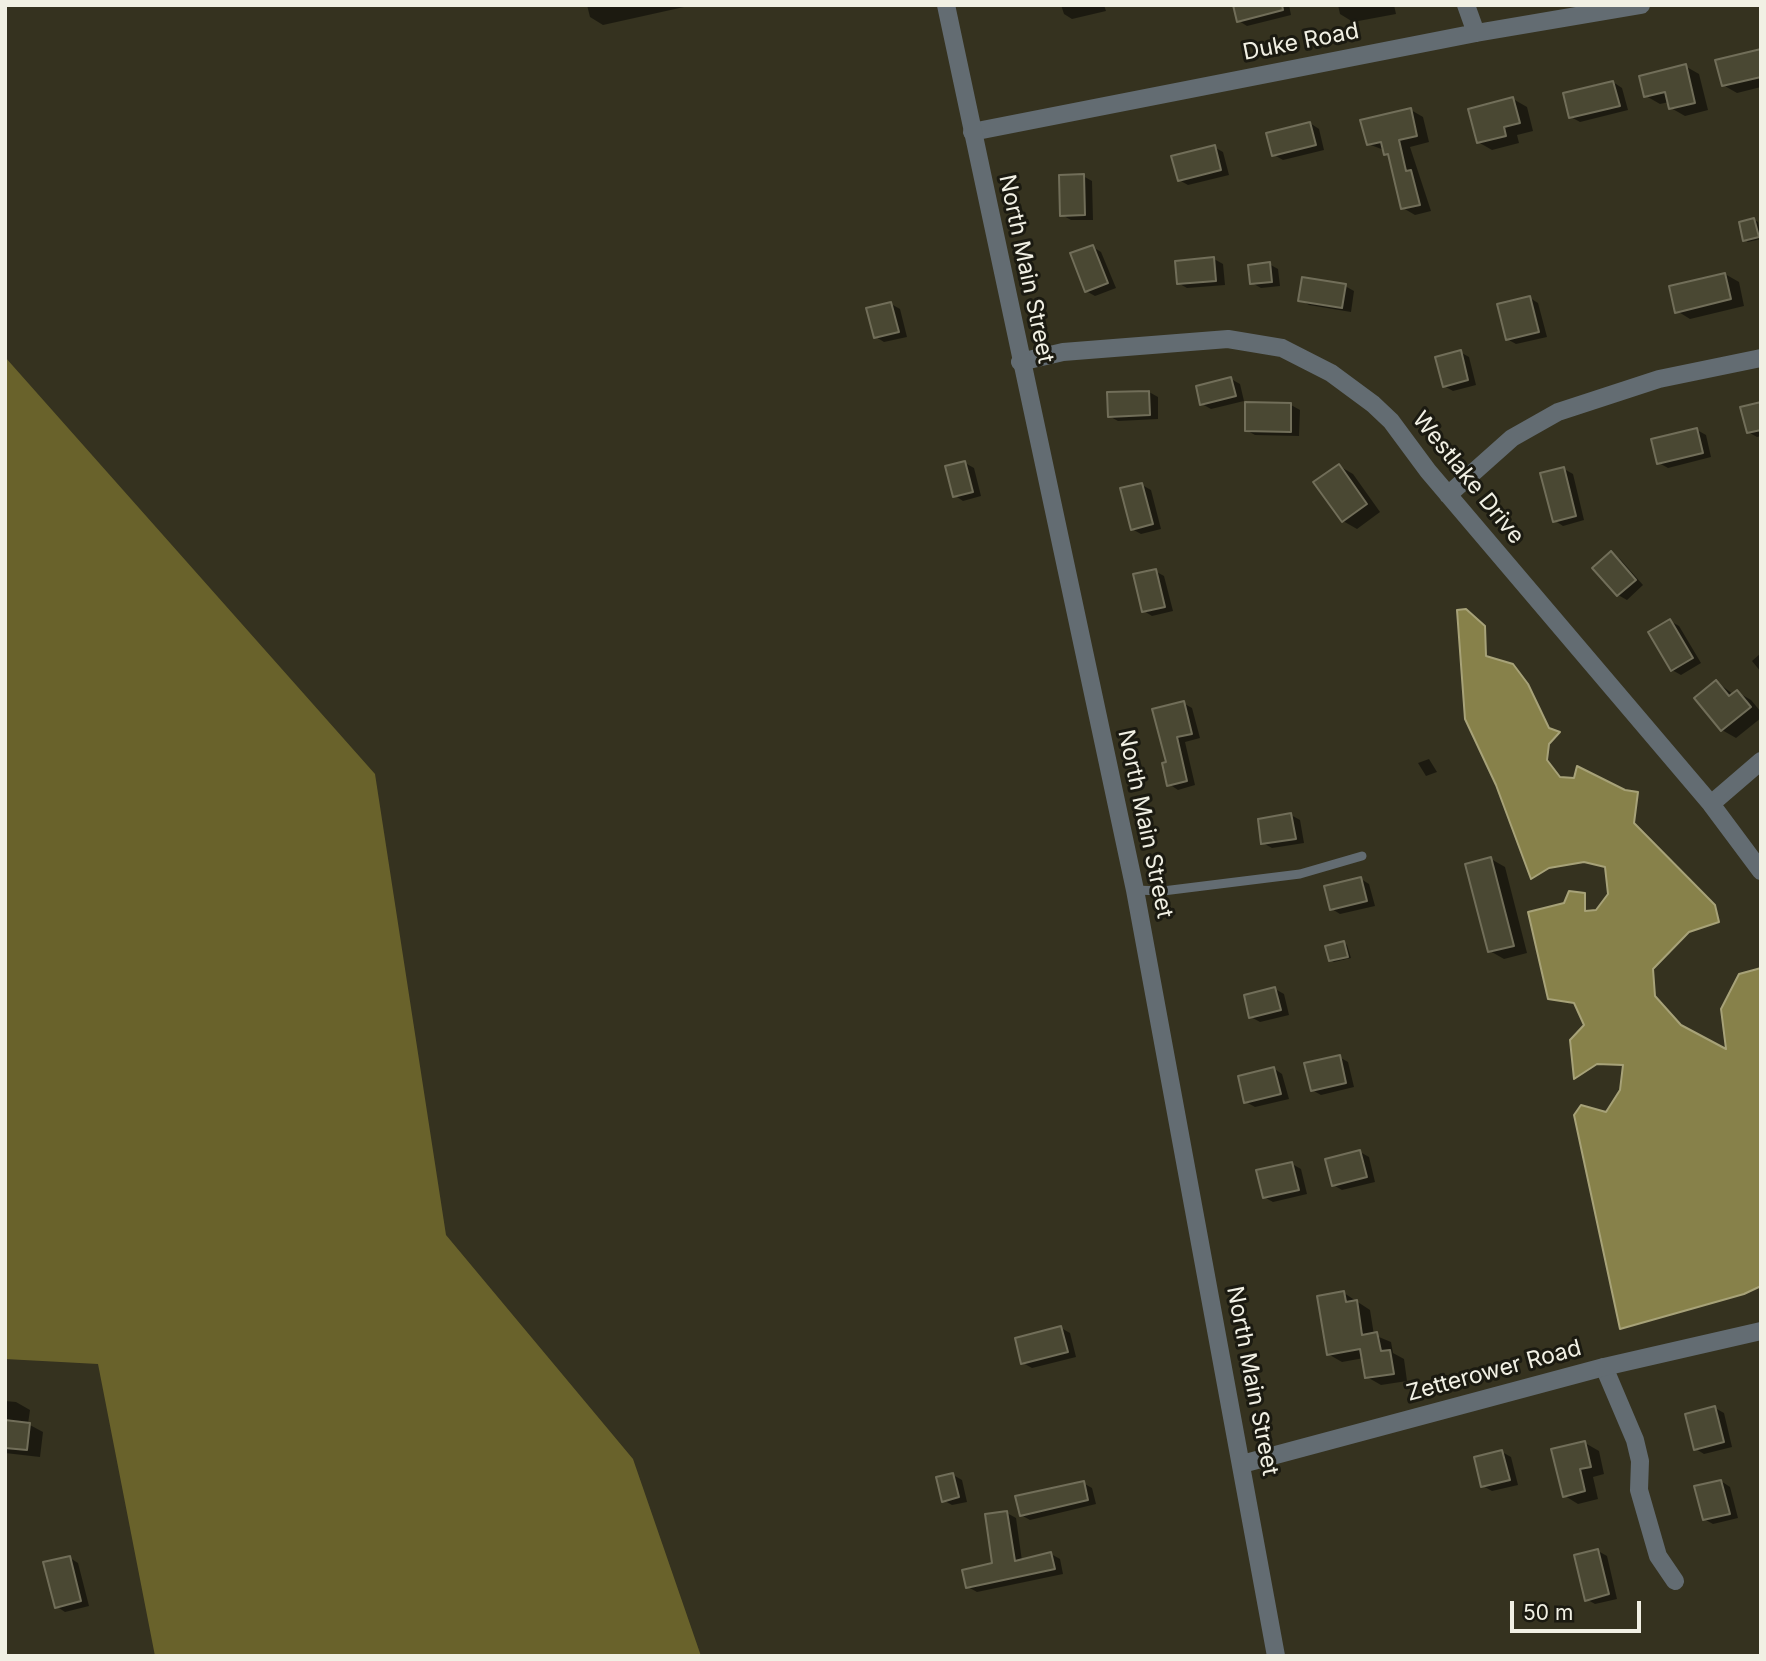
<!DOCTYPE html>
<html>
<head>
<meta charset="utf-8">
<style>
  body { margin:0 }
  #map { position:relative; width:1766px; height:1661px; overflow:hidden; background:#35321f; font-family:Inter,sans-serif }
  canvas { display:block }
  .frame { position:absolute; inset:0; border:7px solid #f1f0e4; pointer-events:none }
  .scale { position:absolute; left:1510px; top:1601px; width:131px; height:32px; box-sizing:border-box; border:4px solid #f1f0e4; border-top:0; padding-left:9px; font-size:21px; line-height:24px; white-space:nowrap; color:#f1f0e4; -webkit-text-stroke:5px #1b1a11; paint-order:stroke }
</style>
</head>
<body>
<div id="map">
<canvas width="1766" height="1661"></canvas>
<div class="frame"></div>
<div class="scale">50 m</div>
</div>
<script>
const ctx = document.querySelector('canvas').getContext('2d');
ctx.lineJoin = 'round';
function fillPath(path, color) { ctx.fillStyle = color; ctx.fill(path, 'evenodd'); }
const poly = rows => new Path2D(rows.map(r => 'M' + r).join(''));
function strokePath(path, color, width, dash) { ctx.strokeStyle = color; ctx.lineWidth = width; ctx.lineCap = dash ? 'butt' : 'round'; ctx.setLineDash(dash || []); ctx.stroke(path); }
function drawText(font, color, halo, rows, align = 'center') {
  ctx.font = font + ' Inter,sans-serif'; ctx.lineWidth = 6; ctx.setLineDash([]); ctx.textBaseline = 'middle'; ctx.strokeStyle = halo; ctx.fillStyle = color; for (const [text, x, y, turn = 0] of rows) {
    ctx.save(); ctx.translate(x, y); ctx.rotate((+turn || 0) * Math.PI / 180); ctx.textAlign = isNaN(turn) ? turn : align; if (halo) ctx.strokeText(text, 0, 0); ctx.fillText(text, 0, 0); ctx.restore();
  }
}
const forest = poly([
  [5,357,375,774,446,1235,633,1459,701,1656,155,1656,98,1364,5,1359]
]);
const water = poly([
  [1466,609,1485,626,1486,656,1513,664,1528,684,1549,728,1560,732,1549,744,1547,760,1560,777,1574,778,1577,766,1625,790,1638,792,1634,823,1715,905,1719,922,1689,932,1653,969,1655,996,1681,1025,1726,1049,1721,1009,1739,974,1761,968,1761,1286,1744,1294,1620,1329,1574,1115,1581,1105,1606,1112,1620,1090,1623,1065,1597,1064,1574,1079,1570,1040,1584,1025,1574,1003,1548,999,1528,912,1564,903,1569,891,1585,893,1585,911,1596,910,1608,894,1605,867,1584,862,1549,868,1531,879,1496,785,1465,719,1457,610,1466,609]
]);
const shadow = poly([
  [587,5,693,5,603,25,590,17],
  [1061,5,1104,5,1106,11,1072,19,1064,14],
  [1235,5,1289,5,1291,15,1247,26,1239,21],
  [1338,5,1394,5,1396,14,1353,22,1340,14],
  [1761,51,1761,87,1737,93,1723,85],
  [1685,66,1699,74,1708,110,1685,116,1671,108,1669,102,1660,104,1646,96],
  [1613,82,1622,88,1628,110,1580,122,1571,117],
  [1513,99,1527,107,1533,131,1517,135,1519,143,1492,150,1478,142],
  [1411,110,1423,117,1429,142,1410,147,1431,211,1415,215,1403,208,1390,156,1384,150,1368,144],
  [1310,123,1319,129,1324,150,1283,160,1274,155],
  [1214,147,1223,152,1229,175,1188,185,1179,180],
  [1083,176,1092,181,1093,220,1071,220,1062,215],
  [1754,220,1758,222,1761,239,1748,242,1745,240],
  [1093,247,1101,252,1116,288,1095,296,1086,291],
  [1214,259,1223,264,1225,285,1187,288,1178,283],
  [1269,264,1278,269,1280,286,1261,288,1252,283],
  [1725,274,1739,282,1744,306,1690,319,1677,311],
  [1345,286,1354,291,1351,312,1309,305,1300,300],
  [1530,298,1538,303,1547,337,1516,344,1507,339],
  [891,304,900,309,907,337,884,342,876,337],
  [1460,352,1469,357,1476,385,1453,391,1444,386],
  [1231,379,1240,384,1244,401,1211,409,1202,404],
  [1149,392,1158,397,1158,419,1118,421,1109,416],
  [1761,403,1761,436,1757,437,1748,432],
  [1291,405,1300,410,1299,436,1255,435,1246,430],
  [1697,430,1706,435,1711,457,1668,468,1659,463],
  [965,463,974,468,981,496,963,501,954,495],
  [1339,466,1353,474,1380,512,1357,529,1343,521],
  [1564,469,1573,474,1584,520,1563,526,1554,520],
  [1142,485,1151,490,1161,529,1141,534,1132,529],
  [1612,554,1620,559,1643,585,1627,600,1618,595],
  [1155,571,1164,576,1173,611,1152,616,1144,611],
  [1670,621,1679,626,1701,663,1681,675,1672,670],
  [1761,653,1761,672,1752,661],
  [1717,682,1734,695,1737,692,1751,700,1761,712,1761,718,1736,738,1722,730],
  [1183,703,1192,708,1200,738,1185,742,1195,785,1178,790,1169,784,1168,763],
  [1429,759,1437,772,1426,776,1418,763],
  [1291,815,1300,820,1304,843,1272,848,1263,843],
  [1491,859,1505,867,1527,953,1504,959,1490,951],
  [1361,879,1369,884,1375,906,1340,914,1332,909],
  [1344,943,1347,945,1351,958,1334,962,1330,960],
  [1275,989,1284,994,1289,1015,1260,1022,1251,1017],
  [1339,1057,1348,1062,1354,1087,1321,1095,1312,1090],
  [1273,1068,1282,1074,1289,1099,1255,1107,1246,1102],
  [1360,1152,1369,1157,1375,1182,1342,1190,1333,1185],
  [1292,1164,1301,1169,1307,1194,1273,1202,1264,1197],
  [1344,1293,1370,1310,1374,1335,1391,1342,1393,1353,1404,1359,1407,1381,1381,1385,1367,1377,1364,1358,1342,1362,1328,1354],
  [1061,1328,1070,1333,1076,1357,1032,1368,1023,1363],
  [5,1401,16,1402,30,1410,28,1424,43,1432,40,1457,5,1453],
  [1715,1408,1724,1413,1732,1447,1704,1454,1696,1449],
  [1585,1443,1599,1451,1604,1474,1593,1477,1598,1499,1578,1504,1565,1496],
  [1502,1452,1511,1457,1518,1485,1492,1491,1483,1486],
  [953,1475,962,1480,967,1502,952,1505,943,1500],
  [1721,1481,1730,1487,1738,1518,1713,1524,1704,1519],
  [1083,1483,1092,1488,1096,1504,1030,1520,1021,1515],
  [1007,1513,1016,1518,1022,1561,1051,1554,1060,1559,1063,1574,977,1592,968,1587,994,1564],
  [1598,1551,1607,1556,1617,1599,1595,1604,1586,1599],
  [70,1558,78,1563,89,1606,65,1612,56,1606]
]);
const building = poly([
  [1233,5,1282,5,1283,10,1237,22,1233,5],
  [1761,49,1761,77,1722,86,1715,60,1761,49],
  [1686,64,1695,103,1669,109,1665,92,1644,97,1639,76,1686,64],
  [1613,81,1620,106,1569,118,1563,93,1613,81],
  [1513,97,1520,123,1504,127,1506,136,1477,143,1468,109,1513,97],
  [1411,108,1417,136,1399,140,1406,171,1411,170,1420,205,1401,209,1388,154,1384,155,1381,142,1367,145,1360,120,1411,108],
  [1310,122,1316,145,1272,156,1266,133,1310,122],
  [1215,145,1221,170,1178,181,1171,156,1215,145],
  [1084,174,1085,215,1060,216,1059,175,1084,174],
  [1754,218,1759,237,1743,241,1739,222,1754,218],
  [1093,245,1108,283,1085,292,1070,253,1093,245],
  [1214,257,1216,281,1177,284,1175,261,1214,257],
  [1270,262,1272,282,1250,284,1248,265,1270,262],
  [1725,273,1731,299,1675,313,1669,286,1725,273],
  [1302,277,1346,284,1342,308,1298,301,1302,277],
  [1530,296,1539,332,1506,340,1497,304,1530,296],
  [891,302,899,332,874,338,866,308,891,302],
  [1461,350,1468,380,1443,387,1435,357,1461,350],
  [1231,377,1236,396,1200,405,1196,386,1231,377],
  [1149,391,1150,415,1108,417,1107,392,1149,391],
  [1245,402,1291,403,1291,432,1245,431,1245,402],
  [1761,402,1761,430,1747,433,1740,407,1761,402],
  [1697,428,1703,453,1657,464,1651,439,1697,428],
  [965,461,973,492,953,497,945,466,965,461],
  [1339,464,1367,504,1342,522,1313,482,1339,464],
  [1564,467,1576,516,1553,522,1540,473,1564,467],
  [1142,483,1153,524,1131,530,1120,488,1142,483],
  [1611,551,1636,580,1617,596,1592,568,1611,551],
  [1156,569,1165,607,1142,612,1133,574,1156,569],
  [1670,619,1693,658,1671,671,1648,632,1670,619],
  [1716,680,1729,696,1737,690,1751,707,1721,731,1694,698,1716,680],
  [1184,701,1192,734,1177,737,1187,781,1167,786,1162,763,1166,762,1152,709,1184,701],
  [1291,813,1296,839,1261,844,1258,819,1291,813],
  [1491,857,1514,946,1488,952,1465,864,1491,857],
  [1361,877,1367,901,1330,910,1324,886,1361,877],
  [1344,941,1348,957,1329,961,1325,946,1344,941],
  [1275,987,1281,1010,1249,1018,1244,995,1275,987],
  [1340,1055,1346,1083,1311,1091,1304,1063,1340,1055],
  [1274,1067,1281,1094,1244,1103,1238,1076,1274,1067],
  [1360,1150,1367,1177,1332,1186,1325,1159,1360,1150],
  [1292,1162,1299,1190,1263,1198,1256,1170,1292,1162],
  [1344,1291,1346,1302,1357,1300,1362,1335,1377,1332,1381,1351,1390,1350,1394,1374,1365,1378,1360,1349,1327,1355,1317,1296,1344,1291],
  [1061,1326,1068,1352,1021,1364,1015,1338,1061,1326],
  [1715,1406,1724,1442,1694,1450,1685,1414,1715,1406],
  [5,1420,30,1423,27,1450,5,1448,5,1420],
  [1585,1441,1591,1467,1580,1469,1585,1491,1563,1497,1551,1449,1585,1441],
  [1502,1450,1510,1480,1481,1487,1474,1457,1502,1450],
  [953,1473,959,1497,942,1502,936,1477,953,1473],
  [1721,1480,1730,1514,1703,1520,1694,1486,1721,1480],
  [1084,1481,1088,1500,1020,1516,1015,1496,1084,1481],
  [1007,1511,1015,1561,1051,1552,1055,1569,966,1588,962,1570,992,1563,985,1514,1007,1511],
  [1598,1549,1609,1594,1585,1601,1574,1555,1598,1549],
  [70,1556,81,1601,55,1608,43,1562,70,1556]
]);
const service = poly([
  [1135,890,1163,891,1300,874,1362,856]
]);
const minor = poly([
  [1466,5,1476,33],
  [972,132,1476,33,1641,5],
  [1020,362,1063,352,1228,339,1282,348,1331,373,1373,404,1391,421,1428,471,1711,804,1761,871],
  [1448,495,1512,438,1558,412,1659,379,1761,358],
  [1711,804,1761,761],
  [1604,1367,1635,1440,1640,1461,1639,1490,1658,1556,1675,1581]
]);
const tertiary = poly([
  [946,5,1135,890,1276,1656],
  [1242,1464,1604,1367,1761,1331]
]);
const streetNames = [
  ["Duke Road",1301,42,-11],
  ["North Main Street",1026,269,78],
  ["Westlake Drive",1468,478,51],
  ["North Main Street",1145,824,78],
  ["Zetterower Road",1494,1371,-15],
  ["North Main Street",1252,1381,79]
];
fillPath(forest, '#69622b');
fillPath(water, '#87814a');
strokePath(water, '#a7a278', 2);
fillPath(shadow, '#0007');
fillPath(building, '#4a4833');
strokePath(building, '#716e59', 2);
strokePath(service, '#636c72', 9);
strokePath(minor, '#636c72', 18);
strokePath(tertiary, '#636c72', 18);
drawText('23px', '#f1f0e4', '#1b1a11', streetNames);
</script>
</body>
</html>
